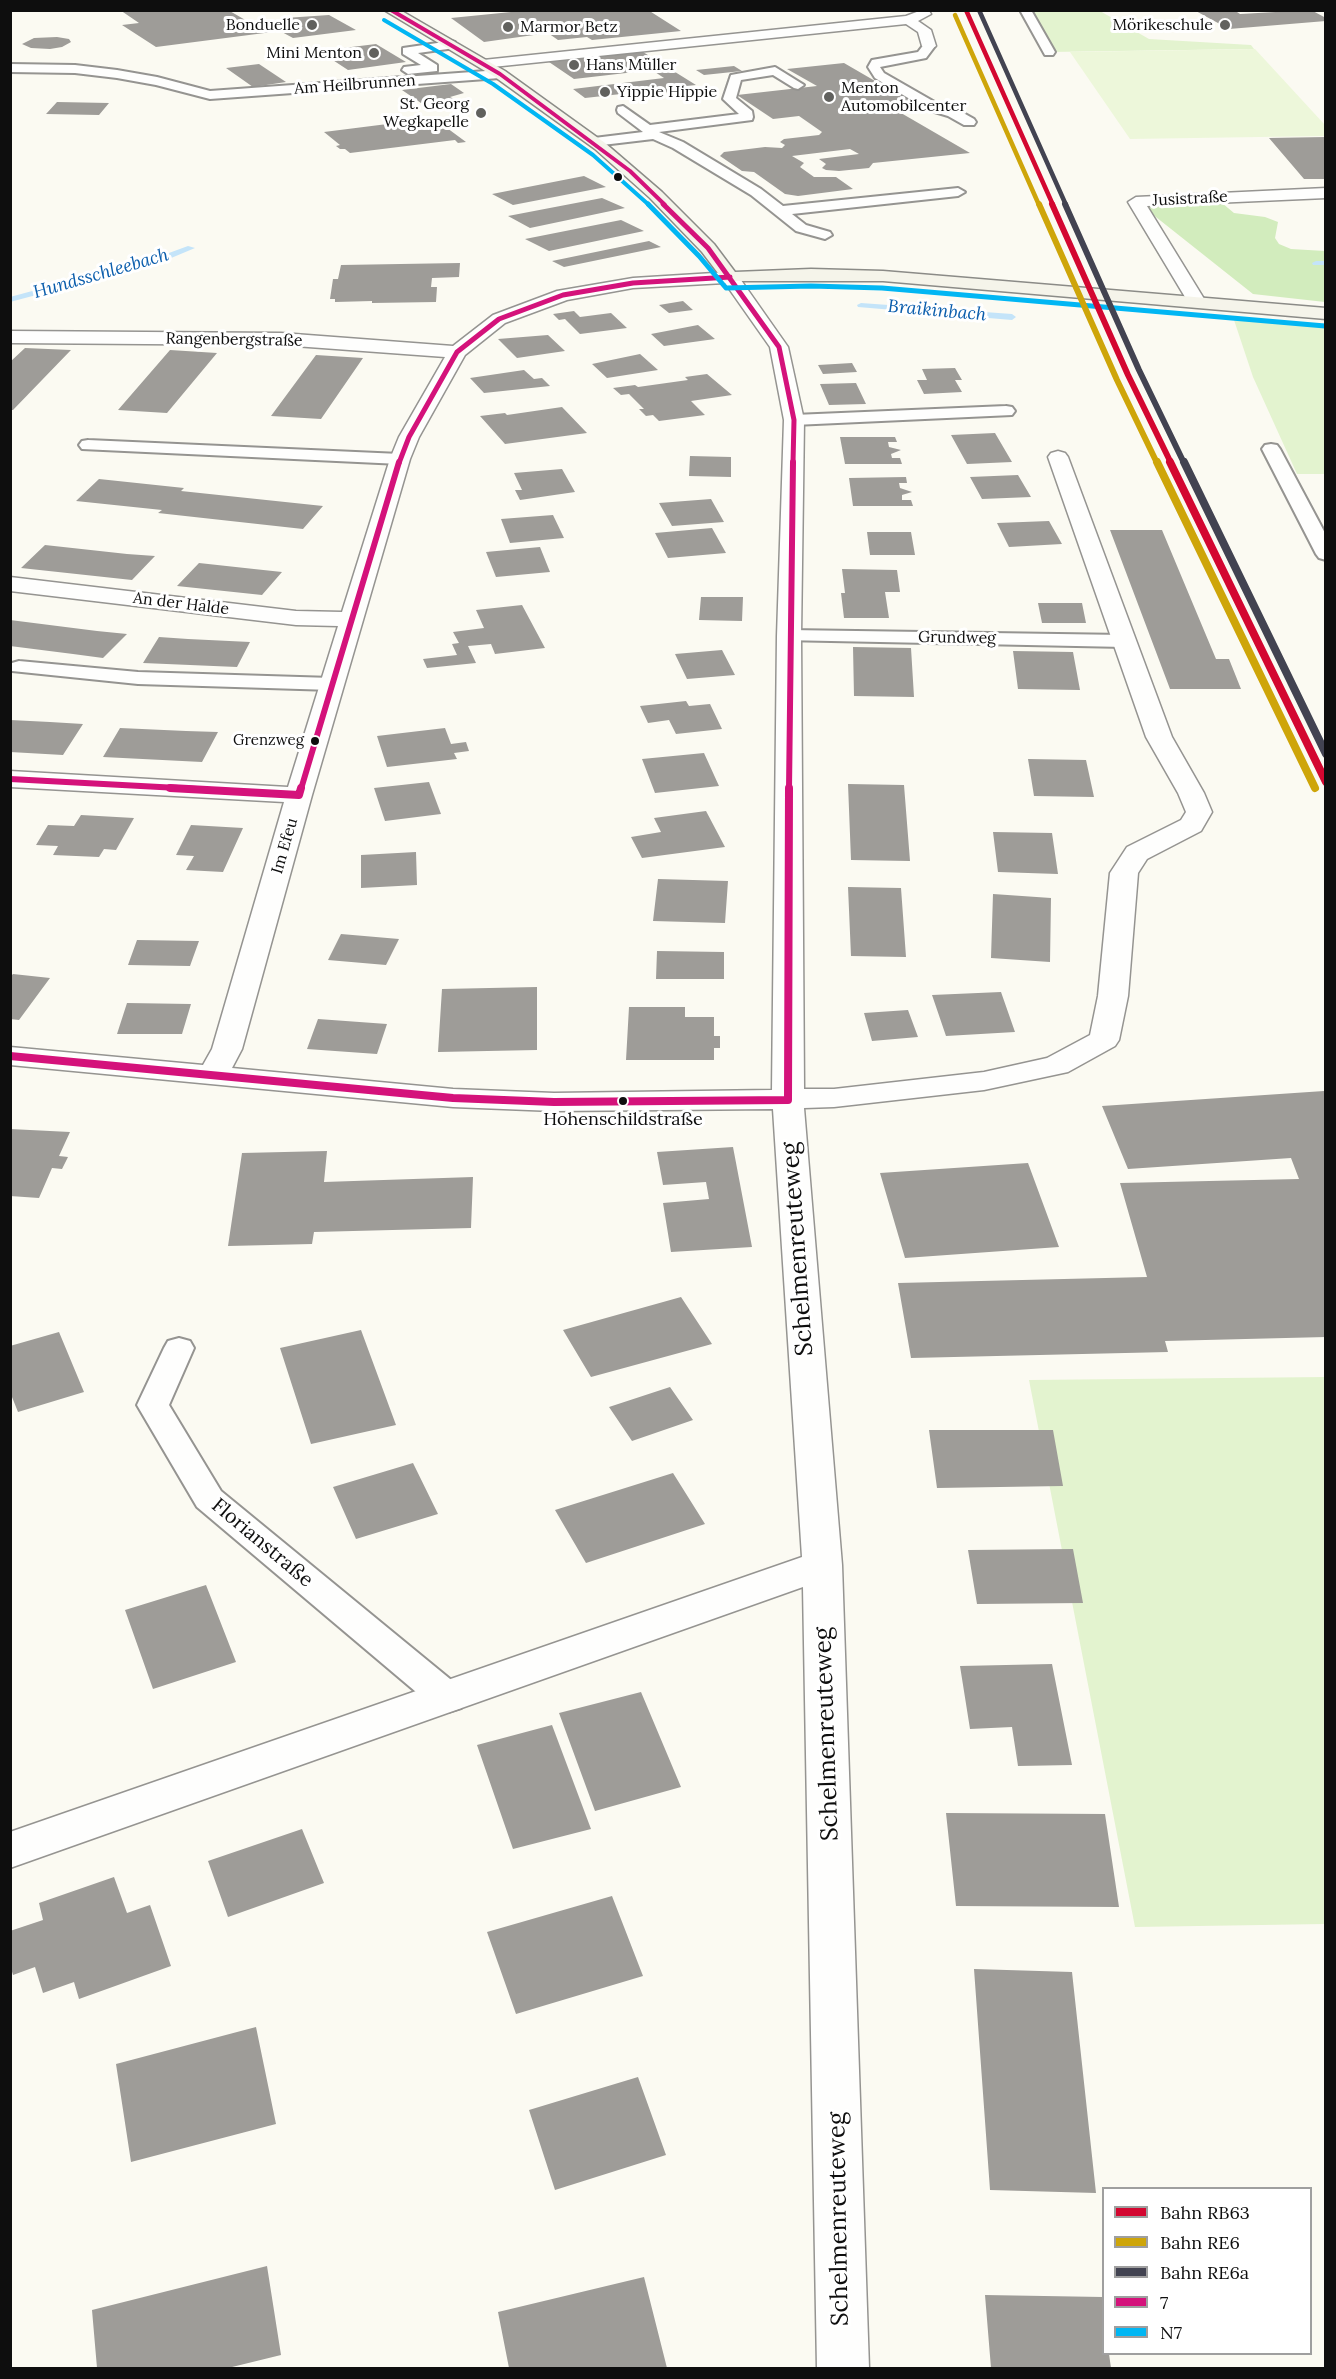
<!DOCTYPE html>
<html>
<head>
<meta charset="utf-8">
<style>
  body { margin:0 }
  #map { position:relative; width:1336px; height:2379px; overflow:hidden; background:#fbfaf2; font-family:Lora,serif }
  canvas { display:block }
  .frame { position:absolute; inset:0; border:12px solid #0e0e0e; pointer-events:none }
  .legend { position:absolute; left:1102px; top:2187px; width:210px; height:168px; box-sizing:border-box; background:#fff; border:2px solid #9f9f9f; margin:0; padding:8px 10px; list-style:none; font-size:18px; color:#0e0e0e }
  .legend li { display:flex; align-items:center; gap:12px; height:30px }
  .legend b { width:30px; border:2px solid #9f9f9f }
</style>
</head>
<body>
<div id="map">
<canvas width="1336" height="2379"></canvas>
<div class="frame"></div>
<ul class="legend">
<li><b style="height:8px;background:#d30730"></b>Bahn RB63</li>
<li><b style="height:8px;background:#cea509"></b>Bahn RE6</li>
<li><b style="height:8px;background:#424351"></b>Bahn RE6a</li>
<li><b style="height:8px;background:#d4127b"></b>7</li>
<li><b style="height:8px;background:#01b6f3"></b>N7</li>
</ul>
</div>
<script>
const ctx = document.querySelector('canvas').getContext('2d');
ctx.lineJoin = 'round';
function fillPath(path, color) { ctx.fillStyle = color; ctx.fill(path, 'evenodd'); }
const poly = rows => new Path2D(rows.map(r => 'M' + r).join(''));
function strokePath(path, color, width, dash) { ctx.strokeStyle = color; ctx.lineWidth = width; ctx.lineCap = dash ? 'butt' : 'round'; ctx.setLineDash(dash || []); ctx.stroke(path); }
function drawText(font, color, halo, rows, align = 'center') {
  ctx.font = font + ' Lora,serif'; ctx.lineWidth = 6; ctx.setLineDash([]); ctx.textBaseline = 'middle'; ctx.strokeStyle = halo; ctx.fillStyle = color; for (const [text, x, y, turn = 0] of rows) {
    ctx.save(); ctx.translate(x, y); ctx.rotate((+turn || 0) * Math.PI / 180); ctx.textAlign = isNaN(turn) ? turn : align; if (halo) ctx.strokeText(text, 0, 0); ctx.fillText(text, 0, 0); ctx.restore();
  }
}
const green = poly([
  [1026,11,1100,11,1149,39,1251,45,1254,49,1050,52],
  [1233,317,1325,327,1325,474,1297,474,1253,377],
  [1325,1377,1325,1924,1135,1927,1029,1380]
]);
const forest = poly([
  [1216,198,1234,213,1265,217,1278,222,1275,238,1279,244,1291,249,1325,251,1325,302,1253,294,1137,202]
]);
const pitch = poly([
  [1255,49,1325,125,1325,136,1130,139,1070,52]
]);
const stream = poly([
  [188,246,195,248,164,261,10,302,10,297,158,257,188,246],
  [1316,261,1326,261,1326,265,1313,265,1312,263,1316,261],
  [861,303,1012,314,1016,317,1012,320,858,307,857,305,861,303]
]);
const building = poly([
  [120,10,228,10,254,25,288,20,285,18,329,15,356,30,293,38,280,31,156,47,122,25,139,23],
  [531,10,648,10,681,31,592,40,587,37,558,40,548,33,484,42,451,18],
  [1194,10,1234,10,1240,14,1311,10,1326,18,1326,21,1229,29],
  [57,37,69,39,71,42,62,47,50,49,31,48,22,44,34,38],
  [376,44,406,62,348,70,319,51],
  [643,52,696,85,677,87,685,92,630,93,585,98,573,89,664,78,652,70,574,79,549,62],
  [844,63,913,103,889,106,970,153,873,163,869,168,839,171,826,170,822,168,826,164,819,159,859,154,850,149,792,156,804,163,800,167,814,177,836,177,853,189,798,196,785,194,754,172,742,171,720,156,724,152,765,147,782,148,785,145,780,142,784,139,819,135,822,132,799,116,773,119,737,95,817,86,787,69],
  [259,64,286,82,253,87,226,68],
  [734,66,742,71,704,75,696,70],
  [451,84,464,93,450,97,454,99,421,103,402,90],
  [57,102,109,103,99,115,46,114],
  [419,120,432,129,447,128,466,142,458,143,455,140,350,153,345,149,340,149,336,146,340,145,324,132],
  [1326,137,1326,179,1304,179,1269,138],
  [584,176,606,187,513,205,492,194],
  [602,198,625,208,530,228,508,216],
  [621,220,644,231,549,251,525,239],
  [649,241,661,247,564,267,552,261],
  [460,263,459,277,432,278,431,287,437,287,436,302,372,303,372,301,335,302,335,299,330,299,333,279,338,279,341,265],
  [683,301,693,310,669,313,659,305],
  [574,311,580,317,611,313,627,328,580,334,565,319,559,320,553,314],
  [698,325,715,339,664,346,651,334],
  [548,335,565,351,517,358,498,339],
  [25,348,71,350,13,410,10,410,10,362],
  [170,350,217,353,167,413,118,410],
  [640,354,658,370,607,378,592,364],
  [316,355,363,358,321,419,271,416],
  [852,363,857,372,823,374,818,365],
  [955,368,962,380,955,380,962,392,924,394,917,380,927,380,922,369],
  [524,370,534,379,542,378,550,386,484,393,470,378],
  [707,374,732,395,691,401,705,415,659,421,653,415,646,416,639,409,644,409,629,394,621,395,613,388,635,385,638,387,688,380,685,377],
  [856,383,866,404,829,405,820,384],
  [562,407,587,433,505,444,480,416,505,413,507,415],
  [995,433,1012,462,967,464,951,435],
  [840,437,895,437,897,442,888,442,889,447,901,450,891,454,892,458,900,458,902,464,845,464],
  [690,456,731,457,731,477,689,476],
  [562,469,575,492,520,500,515,490,522,490,514,473],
  [1018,475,1031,497,982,499,970,477],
  [906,477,907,483,899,483,900,488,912,492,902,495,902,500,911,500,913,506,853,506,849,478],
  [99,479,184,488,181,491,323,506,303,529,158,513,162,510,76,501],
  [711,499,724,522,672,526,659,503],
  [553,515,564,538,510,543,501,519],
  [1049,521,1062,544,1009,547,997,523],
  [712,528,726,553,668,558,655,533],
  [1110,530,1162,530,1216,659,1229,659,1241,689,1170,689],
  [867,532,911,532,915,555,870,555],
  [45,545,127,554,155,556,132,580,21,568],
  [540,547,550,572,496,577,486,552],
  [199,563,254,569,282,572,262,595,177,586],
  [842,569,897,570,900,592,885,592,889,618,844,618,841,593,845,593],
  [701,597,743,597,742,621,699,620],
  [1038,603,1082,603,1086,623,1042,623],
  [522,605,545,648,495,654,491,644,468,646,476,663,427,668,423,659,457,655,452,644,459,643,453,632,484,628,476,610],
  [10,620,97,631,127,634,103,658,73,654,10,646],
  [159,637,188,639,250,642,237,667,143,663],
  [853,647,911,648,914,697,854,696],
  [722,650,735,675,687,679,675,654],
  [1013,651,1073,652,1080,690,1018,689],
  [686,701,689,706,710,704,722,729,676,734,669,720,648,723,640,706],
  [10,720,50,722,83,724,63,755,10,752],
  [120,728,186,731,218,732,202,762,103,757],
  [445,728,451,744,466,742,469,751,454,753,457,759,387,767,377,736],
  [704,753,719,786,655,793,642,759],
  [1028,759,1086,760,1094,797,1034,796],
  [429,782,441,814,385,821,374,788],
  [848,784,904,785,910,861,851,860],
  [706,811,725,847,642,858,631,837,661,832,654,818],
  [81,815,134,818,116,850,104,849,99,857,53,855,58,846,36,845,48,825,74,826],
  [191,825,243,828,223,872,186,870,194,856,176,855],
  [993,832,1052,833,1058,874,998,872],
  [416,852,417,885,361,888,361,855],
  [658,879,728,881,725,923,653,921],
  [848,887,901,888,906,957,851,956],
  [993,894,1051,898,1050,962,991,958],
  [341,934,399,939,386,965,328,960],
  [137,940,199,941,190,966,128,965],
  [657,951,724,952,724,979,656,979],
  [13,974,50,978,19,1020,10,1019,10,977],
  [537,987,537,1050,438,1052,442,989],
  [1001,992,1015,1032,946,1036,932,995],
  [127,1003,191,1004,182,1034,117,1034],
  [629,1007,685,1007,685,1017,714,1017,714,1036,720,1036,720,1048,714,1048,714,1060,626,1060],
  [908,1010,918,1037,872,1041,864,1013],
  [318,1019,387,1024,377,1054,307,1049],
  [1324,1091,1326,1337,1165,1341,1168,1352,911,1358,898,1283,1147,1277,1120,1183,1299,1179,1291,1158,1128,1169,1102,1106],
  [10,1129,70,1132,59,1156,68,1157,62,1169,52,1168,39,1198,10,1196],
  [733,1147,752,1247,671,1252,663,1203,709,1199,706,1182,663,1185,657,1152],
  [327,1151,324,1182,473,1177,471,1228,314,1232,312,1244,228,1246,242,1153],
  [1028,1163,1059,1247,905,1258,880,1173],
  [681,1297,712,1344,591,1377,563,1330],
  [361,1330,396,1425,311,1444,280,1348],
  [59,1332,84,1392,18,1412,10,1392,10,1346],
  [670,1387,693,1420,632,1441,609,1407],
  [929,1430,1053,1430,1063,1486,937,1488],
  [413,1463,438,1514,356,1539,333,1487],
  [673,1473,705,1524,586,1563,555,1510],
  [1073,1549,1083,1603,977,1604,968,1550],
  [206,1585,236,1662,153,1689,125,1610],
  [1052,1664,1072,1765,1018,1766,1012,1727,970,1729,960,1666],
  [641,1692,681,1787,595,1811,559,1713],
  [552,1725,591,1829,513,1849,477,1745],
  [946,1813,1105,1814,1119,1907,956,1906],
  [302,1829,324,1883,228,1917,208,1861],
  [114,1877,127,1913,150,1905,171,1966,79,1999,74,1982,43,1993,35,1967,13,1975,10,1965,10,1931,43,1920,39,1903],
  [612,1896,643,1976,516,2014,487,1932],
  [974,1969,1072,1972,1096,2193,990,2190],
  [256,2027,276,2124,131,2162,116,2064],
  [638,2077,666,2155,555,2190,529,2110],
  [267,2266,281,2355,228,2368,97,2368,92,2310],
  [644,2277,667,2368,509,2368,498,2312],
  [985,2295,1103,2297,1104,2354,1109,2354,1111,2368,991,2368]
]);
const lane = poly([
  [1020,10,1031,10,1055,52,1053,55,1045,55,1020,10],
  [451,41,455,42,455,48,418,53,437,65,437,71,408,74,402,70,404,67,421,65,403,54,403,48,451,41],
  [929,42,935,46,926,58,880,67,884,73,938,104,958,110,974,119,976,122,974,125,964,125,948,116,928,110,875,78,868,67,872,60,918,52,925,43,929,42],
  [10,64,75,65,117,70,157,77,210,91,500,70,506,74,500,78,210,99,156,85,117,78,75,73,10,72,10,64],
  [775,67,804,85,798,89,794,88,773,75,741,80,736,98,752,111,753,117,752,120,659,132,683,142,761,189,783,206,958,188,965,192,958,196,792,214,806,225,830,232,832,235,825,239,796,231,751,195,673,148,653,139,594,146,587,142,594,138,643,132,618,113,617,110,618,107,623,106,650,125,739,114,723,99,731,75,775,67],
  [1006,406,1012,407,1015,411,1012,415,794,425,788,424,785,420,788,416,794,415,1006,406],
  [88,440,400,454,406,455,409,459,406,463,400,464,82,449,79,445,82,441,88,440],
  [1271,444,1277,445,1280,449,1326,535,1326,560,1319,558,1316,554,1262,449,1265,445,1271,444],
  [789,630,1125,635,1132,637,1135,641,1132,645,1125,647,782,640,779,636,782,632,789,630],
  [19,661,138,672,332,678,339,680,343,684,339,688,332,690,138,684,12,671,12,663,19,661],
  [179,1338,190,1341,194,1348,169,1405,221,1491,461,1688,466,1698,461,1708,448,1712,435,1708,197,1507,137,1405,164,1348,168,1341,179,1338]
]);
const street = poly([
  [922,10,929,11,931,14,918,21,931,30,936,46,929,50,922,46,918,32,906,24,483,68,476,64,483,60,906,16,922,10],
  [1326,188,1326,198,1147,206,1206,302,1203,306,1197,307,1191,306,1188,302,1128,202,1136,197,1326,188],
  [730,272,736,273,788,347,804,420,801,636,804,1089,834,1089,984,1072,1047,1058,1090,1035,1098,996,1110,873,1127,847,1181,820,1186,812,1178,793,1146,737,1048,457,1051,453,1058,451,1065,453,1068,457,1172,737,1204,793,1212,812,1201,831,1147,859,1138,873,1128,996,1119,1040,1115,1046,1068,1072,984,1090,834,1107,804,1108,842,1565,869,2368,817,2368,803,1587,10,1868,10,1832,802,1557,773,1109,554,1111,453,1107,10,1065,10,1047,203,1065,212,1049,284,802,10,787,10,771,288,787,338,626,296,625,10,591,10,577,296,611,342,612,390,459,399,437,445,357,281,345,10,343,10,331,281,333,453,346,493,315,557,291,633,278,730,272],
  [725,283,770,347,784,420,777,636,772,1090,554,1093,453,1089,232,1068,242,1049,312,795,410,459,419,437,465,355,505,323,567,300,633,288,725,283]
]);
const secondary = poly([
  [384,10,400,10,505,71,605,143,662,192,714,244,735,272,811,269,883,271,1326,308,1326,319,883,281,724,281,702,252,650,198,595,149,495,77,384,10]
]);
const bus1Far3 = poly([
  [391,10,500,74,630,171,665,205]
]);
const bus1Far2 = poly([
  [663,204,708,248,779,347,794,420,793,463],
  [399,463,409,437,457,352,499,319,563,295,633,283,730,277]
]);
const bus1Far1 = poly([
  [10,779,197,789],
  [301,789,399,462],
  [789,789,793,462]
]);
const bus1 = poly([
  [170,788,299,795,301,788],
  [10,1056,453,1098,554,1102,788,1100,789,788]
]);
const bus2Far1 = poly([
  [384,20,493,84,593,155,649,205]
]);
const bus2 = poly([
  [648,204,699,256,726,288,811,286,882,288,1325,326]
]);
const rail1Far2 = poly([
  [966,10,1053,205]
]);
const rail1Far1 = poly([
  [1052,204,1128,375,1171,463]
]);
const rail1 = poly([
  [1170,462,1326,782]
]);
const rail2Far2 = poly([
  [955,15,1039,205]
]);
const rail2Far1 = poly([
  [1039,204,1117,380,1157,463]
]);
const rail2 = poly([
  [1157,462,1315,788]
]);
const rail3Far2 = poly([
  [979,10,1066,205]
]);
const rail3Far1 = poly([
  [1065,204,1139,370,1184,463]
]);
const rail3 = poly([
  [1184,462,1326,754]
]);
const markers = [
  [312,25,6,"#61615e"],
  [1225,25,6,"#61615e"],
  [508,27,6,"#61615e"],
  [374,53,6,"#61615e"],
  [574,65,6,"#61615e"],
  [605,92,6,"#61615e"],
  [829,97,6,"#61615e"],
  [481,113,6,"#61615e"],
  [618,177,5,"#0e0e0e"],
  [315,741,5,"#0e0e0e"],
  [623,1101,5,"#0e0e0e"]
];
const farBusnames = [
  ["Grenzweg",304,741]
];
const farPoinames = [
  ["Bonduelle",300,25],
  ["Mörikeschule",1213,25],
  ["Marmor Betz",520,27,"left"],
  ["Mini Menton",362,53],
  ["Hans Müller",586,65,"left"],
  ["Menton",841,88,"left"],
  ["Automobilcenter",841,106,"left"],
  ["Yippie Hippie",617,92,"left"],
  ["St. Georg",469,104],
  ["Wegkapelle",469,122]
];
const farStreetnames = [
  ["Am Heilbrunnen",355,85,-4],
  ["Jusistraße",1190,199,-3],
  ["Rangenbergstraße",234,340,1],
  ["An der Halde",181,604,7],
  ["Grundweg",957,638,1],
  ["Im Efeu",285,846,-74]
];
const farWaternames = [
  ["Hundsschleebach",101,274,-16],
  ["Braikinbach",937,311,5]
];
const busNames = [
  ["Hohenschildstraße",623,1120]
];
const streetNames = [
  ["Florianstraße",262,1543,40]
];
const nearStreetnames = [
  ["Schelmenreuteweg",798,1249,-94],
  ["Schelmenreuteweg",827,1734,-92],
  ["Schelmenreuteweg",839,2219,-91]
];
fillPath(green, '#e3f3cf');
fillPath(forest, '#d2ecbd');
fillPath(pitch, '#edf7da');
fillPath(stream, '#c4e4f9');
fillPath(building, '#9e9c98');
strokePath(lane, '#959491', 4);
strokePath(street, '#959491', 3);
strokePath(secondary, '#8b8b87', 3);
fillPath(lane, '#fefefd');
fillPath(street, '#fefefd');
fillPath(secondary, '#f5f4ea');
strokePath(bus1Far3, '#d4127b', 4);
strokePath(bus1Far2, '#d4127b', 5);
strokePath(bus1Far1, '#d4127b', 6);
strokePath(bus1, '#d4127b', 8);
strokePath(bus2Far1, '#01b6f3', 4);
strokePath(bus2, '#01b6f3', 5);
strokePath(rail1Far2, '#d30730', 4.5);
strokePath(rail1Far1, '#d30730', 6);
strokePath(rail1, '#d30730', 8);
strokePath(rail2Far2, '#cea509', 4.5);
strokePath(rail2Far1, '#cea509', 6);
strokePath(rail2, '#cea509', 8);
strokePath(rail3Far2, '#424351', 4.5);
strokePath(rail3Far1, '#424351', 6);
strokePath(rail3, '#424351', 8);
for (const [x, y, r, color] of markers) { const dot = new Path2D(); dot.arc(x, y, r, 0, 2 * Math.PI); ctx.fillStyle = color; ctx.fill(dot); strokePath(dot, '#fff', 2); }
drawText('15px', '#0e0e0e', '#fff', farBusnames, 'right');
drawText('16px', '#0e0e0e', '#fff', farPoinames, 'right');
drawText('16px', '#0e0e0e', '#fff', farStreetnames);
drawText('italic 18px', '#0a5dac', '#fff', farWaternames);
drawText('18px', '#0e0e0e', '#fff', busNames);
drawText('20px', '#0e0e0e', '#fff', streetNames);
drawText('24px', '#0e0e0e', '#fff', nearStreetnames);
</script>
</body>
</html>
